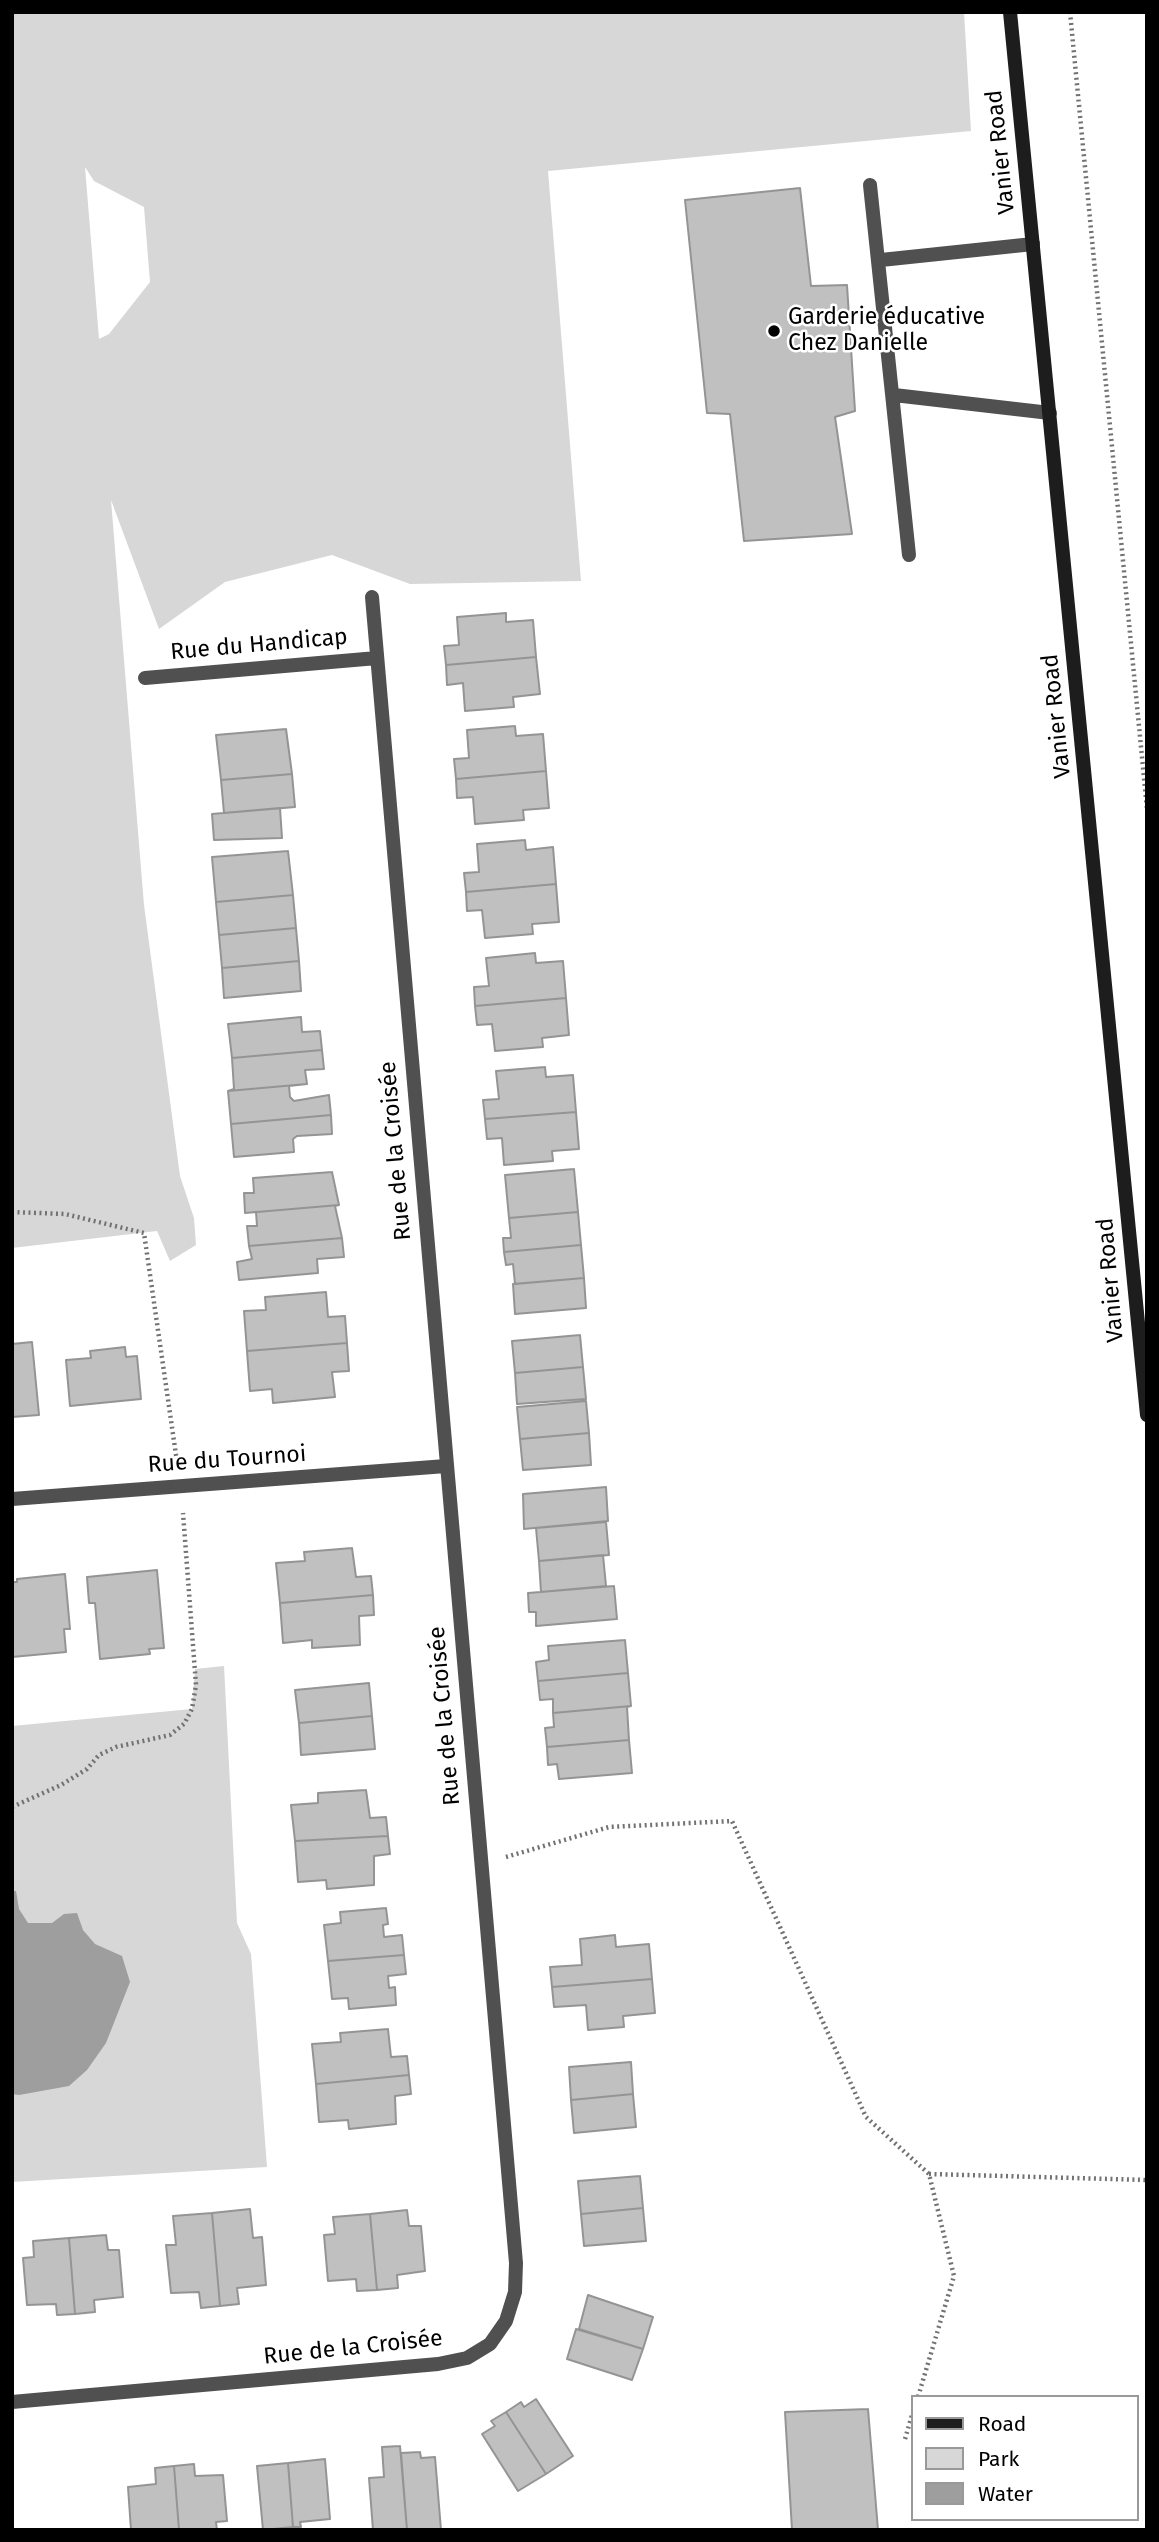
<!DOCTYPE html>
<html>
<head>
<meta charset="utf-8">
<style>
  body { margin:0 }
  #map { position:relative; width:1159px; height:2542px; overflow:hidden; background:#fff; font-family:"Fira Sans",sans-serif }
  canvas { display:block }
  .frame { position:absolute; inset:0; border:14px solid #000; pointer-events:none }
  .legend { position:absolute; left:911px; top:2395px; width:228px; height:126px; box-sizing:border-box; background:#fff; border:2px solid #999; margin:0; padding:9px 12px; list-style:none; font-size:21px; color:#000 }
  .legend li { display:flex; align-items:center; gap:14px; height:35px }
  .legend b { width:35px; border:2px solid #999 }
</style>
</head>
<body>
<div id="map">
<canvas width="1159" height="2542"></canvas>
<div class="frame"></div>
<ul class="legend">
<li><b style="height:9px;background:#1d1d1d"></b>Road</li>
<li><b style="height:19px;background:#d7d7d7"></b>Park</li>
<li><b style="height:19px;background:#9e9e9e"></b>Water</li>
</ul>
</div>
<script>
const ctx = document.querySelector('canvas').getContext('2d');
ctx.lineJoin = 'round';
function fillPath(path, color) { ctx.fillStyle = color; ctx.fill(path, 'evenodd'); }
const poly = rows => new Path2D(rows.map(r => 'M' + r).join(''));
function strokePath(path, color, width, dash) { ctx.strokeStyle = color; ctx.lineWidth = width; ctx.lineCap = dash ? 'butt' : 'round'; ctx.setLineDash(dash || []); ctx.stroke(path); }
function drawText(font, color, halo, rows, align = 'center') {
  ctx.font = font + ' "Fira Sans",sans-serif'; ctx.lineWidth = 5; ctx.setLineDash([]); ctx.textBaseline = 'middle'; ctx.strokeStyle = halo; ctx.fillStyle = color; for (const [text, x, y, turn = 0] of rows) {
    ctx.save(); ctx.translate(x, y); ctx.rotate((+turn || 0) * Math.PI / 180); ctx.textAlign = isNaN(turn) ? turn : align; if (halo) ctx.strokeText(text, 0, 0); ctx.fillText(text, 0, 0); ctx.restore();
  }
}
const green = poly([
  [12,12,964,12,971,131,548,171,581,581,410,584,332,555,225,582,159,629,111,500,144,905,180,1176,194,1218,196,1245,170,1261,157,1231,12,1248],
  [85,167,94,181,144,207,150,282,109,334,99,339],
  [224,1666,237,1923,251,1954,267,2167,12,2182,12,1726,192,1709,195,1669]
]);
const water = poly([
  [12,1891,16,1891,19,1909,28,1923,52,1923,64,1914,77,1913,83,1930,95,1944,122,1956,130,1982,106,2043,87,2070,69,2086,19,2095,12,2094]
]);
const building = poly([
  [800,188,811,286,847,285,855,411,835,417,852,534,744,541,730,414,707,413,685,200,800,188],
  [506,613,506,622,533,620,536,657,446,665,444,646,459,645,457,617,506,613],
  [536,657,540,694,513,697,514,707,465,711,463,683,447,685,446,665,536,657],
  [515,726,516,736,543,734,546,771,456,779,454,759,469,758,467,730,515,726],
  [286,729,292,774,221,780,216,735,286,729],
  [546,771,549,808,523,810,524,820,475,824,473,797,457,798,456,779,546,771],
  [292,774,295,807,224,813,221,780,292,774],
  [280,808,282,838,214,840,212,814,280,808],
  [525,840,526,850,553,847,556,884,466,892,464,873,479,872,477,844,525,840],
  [288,851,293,895,216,902,212,857,288,851],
  [556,884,559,922,532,924,533,934,485,938,482,910,467,911,466,892,556,884],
  [293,895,296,928,219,935,216,902,293,895],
  [296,928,299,961,222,968,219,935,296,928],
  [535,953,536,963,563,961,566,998,475,1006,474,987,489,986,486,958,535,953],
  [299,961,301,991,224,998,222,968,299,961],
  [566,998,569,1035,542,1038,543,1047,495,1051,492,1024,477,1025,475,1006,566,998],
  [301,1017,302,1032,320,1031,322,1050,232,1058,228,1024,301,1017],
  [322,1050,324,1069,305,1070,307,1084,228,1091,234,1089,232,1058,322,1050],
  [545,1067,546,1077,573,1075,576,1112,485,1119,483,1100,499,1099,496,1071,545,1067],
  [307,1084,289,1086,290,1097,294,1101,329,1095,331,1115,231,1124,228,1091,307,1084],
  [576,1112,579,1149,552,1151,553,1161,504,1165,502,1138,487,1139,485,1119,576,1112],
  [331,1115,332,1134,297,1136,293,1139,294,1152,234,1157,231,1124,331,1115],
  [574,1169,578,1212,509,1218,505,1175,574,1169],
  [332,1172,339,1205,245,1213,244,1193,254,1193,253,1178,332,1172],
  [339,1205,335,1206,342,1238,249,1246,247,1226,257,1226,256,1212,245,1213,339,1205],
  [578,1212,581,1245,504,1252,503,1238,511,1238,509,1218,578,1212],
  [342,1238,344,1257,317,1259,318,1273,239,1280,237,1262,252,1259,249,1246,342,1238],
  [581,1245,584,1278,515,1284,513,1264,506,1265,504,1252,581,1245],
  [584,1278,586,1308,515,1314,513,1284,584,1278],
  [326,1292,328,1317,345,1316,347,1343,247,1351,244,1311,266,1310,265,1297,326,1292],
  [580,1335,583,1367,515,1373,512,1341,580,1335],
  [32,1342,39,1415,12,1417,12,1344,32,1342],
  [347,1343,349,1371,332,1372,335,1397,273,1403,272,1389,250,1391,247,1351,347,1343],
  [125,1347,126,1357,137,1356,141,1399,70,1406,66,1360,91,1358,90,1351,125,1347],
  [583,1367,586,1399,517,1404,515,1373,583,1367],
  [586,1401,589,1433,520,1439,517,1407,586,1401],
  [589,1433,591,1465,523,1470,520,1439,589,1433],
  [606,1487,608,1521,524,1529,523,1494,606,1487],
  [606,1522,609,1555,539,1561,536,1528,606,1522],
  [352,1548,356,1577,371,1576,373,1595,280,1603,276,1563,305,1561,304,1552,352,1548],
  [603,1555,606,1586,541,1592,539,1561,603,1555],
  [157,1570,164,1648,149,1649,150,1654,100,1659,95,1603,89,1603,87,1577,157,1570],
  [65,1574,70,1629,64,1629,66,1652,12,1657,12,1582,17,1582,17,1579,65,1574],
  [614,1586,617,1619,536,1626,536,1612,529,1612,528,1593,614,1586],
  [373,1595,374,1615,359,1616,360,1645,312,1648,312,1640,283,1643,280,1603,373,1595],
  [625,1640,628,1673,538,1681,536,1662,549,1660,548,1646,625,1640],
  [628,1673,631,1706,553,1713,553,1699,540,1700,538,1681,628,1673],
  [369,1683,372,1716,299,1723,295,1690,369,1683],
  [631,1706,627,1707,629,1740,547,1747,545,1728,554,1727,553,1713,631,1706],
  [372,1716,375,1749,301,1755,299,1723,372,1716],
  [629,1740,632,1773,559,1779,557,1764,548,1765,547,1747,629,1740],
  [366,1790,370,1818,386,1817,388,1836,295,1841,291,1805,318,1803,318,1793,366,1790],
  [388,1836,390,1854,374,1856,374,1885,327,1889,326,1880,298,1882,295,1841,388,1836],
  [386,1908,388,1924,383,1925,384,1937,402,1935,404,1955,328,1961,324,1925,341,1923,340,1912,386,1908],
  [615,1935,616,1947,649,1944,652,1979,552,1987,550,1967,582,1965,580,1939,615,1935],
  [404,1955,406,1974,388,1976,389,1988,395,1987,396,2005,349,2009,348,1998,332,1999,328,1961,404,1955],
  [652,1979,655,2013,623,2016,624,2027,588,2030,586,2005,554,2007,552,1987,652,1979],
  [388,2029,391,2057,407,2056,409,2075,316,2084,312,2044,341,2042,340,2033,388,2029],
  [631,2062,633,2094,571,2100,569,2067,631,2062],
  [409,2075,411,2094,395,2096,396,2124,349,2129,348,2120,319,2122,316,2084,409,2075],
  [633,2094,636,2127,574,2133,571,2100,633,2094],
  [640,2176,643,2208,581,2214,578,2181,640,2176],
  [643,2208,646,2241,584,2246,581,2214,643,2208],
  [250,2209,253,2238,262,2237,266,2285,237,2288,239,2304,220,2306,212,2213,250,2209],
  [407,2210,409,2226,421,2226,425,2271,397,2275,398,2288,377,2290,370,2214,407,2210],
  [212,2213,220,2306,201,2308,199,2292,171,2293,166,2245,176,2245,173,2216,212,2213],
  [370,2214,377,2290,357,2291,356,2279,328,2281,324,2235,335,2234,333,2217,370,2214],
  [106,2235,108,2250,119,2250,123,2297,94,2300,95,2312,75,2314,69,2238,106,2235],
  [69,2238,75,2314,57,2315,56,2304,27,2305,23,2258,34,2257,33,2241,69,2238],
  [588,2295,653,2317,643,2349,579,2329,588,2295],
  [576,2329,643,2349,632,2380,567,2359,576,2329],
  [536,2399,573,2456,546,2474,506,2412,521,2402,524,2407,536,2399],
  [868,2409,878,2530,792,2530,785,2412,868,2409],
  [506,2412,546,2474,518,2491,482,2434,495,2426,491,2421,506,2412],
  [400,2446,407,2530,373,2530,369,2478,384,2477,382,2447,400,2446],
  [420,2452,421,2458,435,2457,441,2530,407,2530,401,2453,420,2452],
  [325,2459,330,2519,300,2522,301,2527,293,2527,288,2463,325,2459],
  [288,2463,293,2527,263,2530,257,2466,288,2463],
  [194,2464,195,2476,223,2475,227,2521,216,2522,217,2530,179,2530,174,2466,194,2464],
  [174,2466,179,2530,131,2530,128,2487,156,2484,155,2468,174,2466]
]);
const path = poly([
  [1070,12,1147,809],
  [12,1212,65,1214,144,1233,177,1462],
  [12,1807,61,1785,87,1769,99,1755,116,1747,170,1735,184,1724,192,1709,196,1685,183,1513],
  [506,1857,609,1827,732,1821,866,2117,929,2174,954,2276,918,2397],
  [929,2174,1147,2180],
  [905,2439,912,2415]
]);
const lane = poly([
  [870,185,909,555],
  [881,260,1033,244],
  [894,395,1050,413]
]);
const street = poly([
  [145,678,377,658],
  [12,1499,446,1466],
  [12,2402,438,2364,467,2358,490,2344,506,2321,515,2292,516,2263,372,597]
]);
const secondary = poly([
  [1010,12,1147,1415]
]);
const markers = [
  [774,331,7,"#000"]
];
const streetNames = [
  ["Vanier Road",1001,152,-96],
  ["Rue du Handicap",259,645,-5],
  ["Vanier Road",1057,716,-96],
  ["Rue de la Croisée",396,1151,-95],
  ["Vanier Road",1111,1280,-95],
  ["Rue du Tournoi",227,1460,-4],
  ["Rue de la Croisée",445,1716,-95],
  ["Rue de la Croisée",353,2348,-6]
];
const poiNames = [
  ["Garderie éducative",788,318],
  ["Chez Danielle",788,344]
];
fillPath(green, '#d7d7d7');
fillPath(water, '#9e9e9e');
fillPath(building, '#c0c0c0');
strokePath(building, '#949494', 2);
strokePath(path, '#727272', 4.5, [2, 3.5]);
strokePath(lane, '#505050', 14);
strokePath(street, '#505050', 14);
strokePath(secondary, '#1d1d1d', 14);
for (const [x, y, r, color] of markers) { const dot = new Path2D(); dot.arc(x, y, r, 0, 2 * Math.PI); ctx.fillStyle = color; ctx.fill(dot); strokePath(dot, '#fff', 2.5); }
drawText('23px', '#000', '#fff', streetNames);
drawText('23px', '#000', '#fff', poiNames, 'left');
</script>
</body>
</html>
